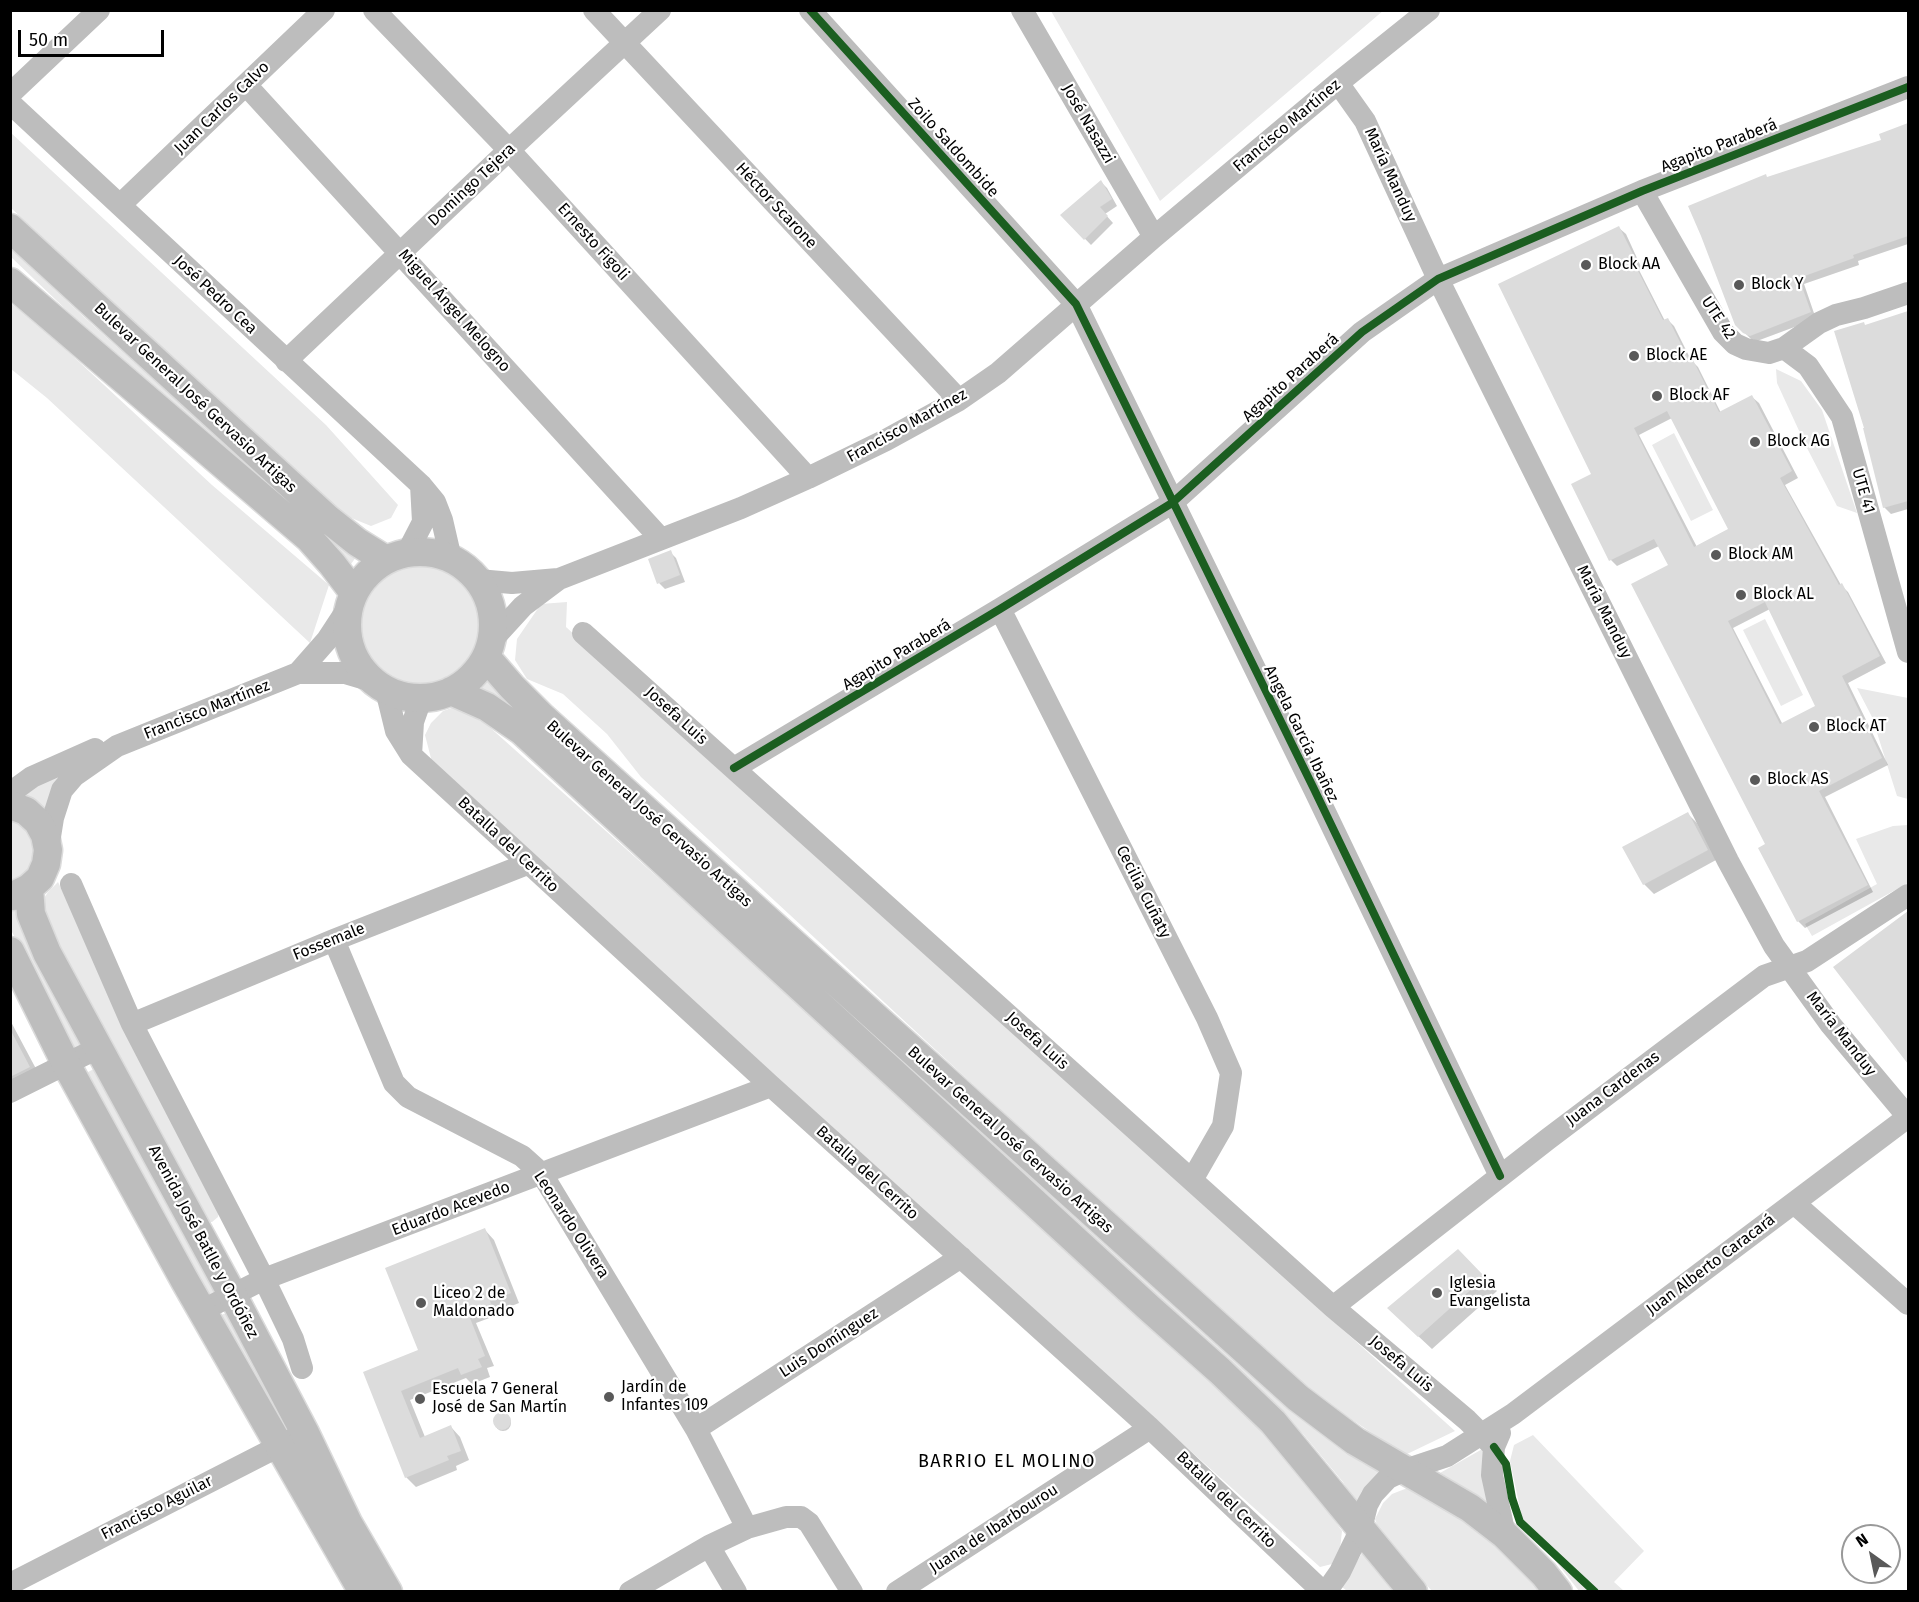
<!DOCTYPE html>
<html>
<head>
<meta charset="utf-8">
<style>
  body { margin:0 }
  #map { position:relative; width:1919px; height:1602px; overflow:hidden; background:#fff; font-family:"Fira Sans",sans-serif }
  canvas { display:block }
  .frame { position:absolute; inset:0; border:12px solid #000; pointer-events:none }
  .north { position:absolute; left:1841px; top:1524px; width:60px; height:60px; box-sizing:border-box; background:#fff; border:2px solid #999; border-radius:50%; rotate:327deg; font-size:16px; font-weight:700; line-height:24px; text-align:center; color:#000 }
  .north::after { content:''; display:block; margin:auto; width:21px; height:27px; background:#595959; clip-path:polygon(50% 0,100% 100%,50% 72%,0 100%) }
  .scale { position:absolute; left:18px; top:30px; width:146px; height:27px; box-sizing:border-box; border:3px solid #000; border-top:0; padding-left:8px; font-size:18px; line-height:21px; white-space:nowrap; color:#000; -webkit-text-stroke:4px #fff; paint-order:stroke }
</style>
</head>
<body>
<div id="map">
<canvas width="1919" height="1602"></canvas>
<div class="frame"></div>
<div class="north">N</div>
<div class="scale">50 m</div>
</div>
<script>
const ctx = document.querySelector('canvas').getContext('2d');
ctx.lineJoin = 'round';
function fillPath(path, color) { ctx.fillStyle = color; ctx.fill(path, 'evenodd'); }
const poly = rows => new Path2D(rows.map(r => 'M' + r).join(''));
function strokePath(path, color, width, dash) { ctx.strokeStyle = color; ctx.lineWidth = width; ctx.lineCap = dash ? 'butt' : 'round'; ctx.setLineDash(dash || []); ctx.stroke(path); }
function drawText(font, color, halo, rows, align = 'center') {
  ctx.font = font + ' "Fira Sans",sans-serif'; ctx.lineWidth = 4.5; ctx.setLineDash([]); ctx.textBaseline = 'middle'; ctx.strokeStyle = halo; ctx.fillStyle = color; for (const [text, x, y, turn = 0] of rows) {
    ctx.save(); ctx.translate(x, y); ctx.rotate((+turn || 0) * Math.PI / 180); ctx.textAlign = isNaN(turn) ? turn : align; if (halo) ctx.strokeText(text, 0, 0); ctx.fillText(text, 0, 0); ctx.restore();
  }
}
const green = poly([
  [1384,10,1160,201,1051,11,1051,10],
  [10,132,326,425,398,505,391,518,371,526,344,515,11,208],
  [10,248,85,318,282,496,356,557,349,567,196,431,80,323,11,257],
  [10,303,36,322,212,485,329,585,310,643,47,398,11,369],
  [1776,369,1801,381,1822,410,1857,513,1837,506,1807,448,1777,383],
  [1674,433,1713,510,1691,521,1652,445],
  '357 625a63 63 0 1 1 126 0a63 63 0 1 1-126 0Z',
  [567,602,566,627,1455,1431,1405,1455,1291,1379,641,777,607,734,563,694,527,679,515,660,517,639,541,604],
  [1765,619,1803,695,1781,706,1743,630],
  [486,677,1314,1425,1362,1463,1382,1473,1362,1491,1356,1503,1343,1482,1304,1435,1245,1376,479,687],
  [1857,688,1908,698,1908,799,1897,796,1872,717],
  [454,707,486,724,885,1080,1258,1419,1293,1461,1342,1531,1340,1549,1332,1564,1320,1567,966,1250,433,766,425,735,431,723,443,711],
  [65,772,44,813,18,794],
  [11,817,34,832,39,859,11,888],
  [1908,825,1908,883,1812,936,1805,924,1877,884,1856,839,1893,826],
  [58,882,219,1209,218,1217,212,1222,206,1222,56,944,41,903,48,892],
  [18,907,85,1043,73,1049,11,930,10,908],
  [96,1068,215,1291,214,1294,207,1297,87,1076,88,1072],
  [223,1314,227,1314,280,1414,277,1416,221,1316],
  [1533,1435,1644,1551,1614,1582,1624,1591,1579,1591,1522,1518,1510,1461,1514,1445],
  [1486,1447,1492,1507,1440,1473],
  [1410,1487,1464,1519,1502,1551,1540,1591,1432,1591,1410,1567,1377,1525,1375,1519,1383,1503,1392,1494],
  [1362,1553,1395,1591,1347,1591,1342,1587]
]);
const shadow = poly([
  [1908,124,1908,244,1858,261,1859,265,1804,284,1816,319,1757,341,1751,339,1736,324,1768,178,1883,141,1880,135],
  [1101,182,1107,188,1117,206,1105,214,1113,223,1091,245,1062,215],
  [1619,228,1626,234,1642,269,1639,270,1665,321,1668,320,1674,326,1691,360,1698,367,1721,413,1752,397,1759,403,1798,478,1785,485,1841,585,1848,592,1886,663,1848,683,1888,765,1825,797,1873,892,1805,928,1798,921,1767,845,1670,566,1659,546,1617,566,1611,560,1593,475],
  [1672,418,1731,529,1697,547,1639,435],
  [1770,609,1817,707,1783,725,1733,628],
  [1908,313,1908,509,1891,514,1884,507,1866,326],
  [670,552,676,558,685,582,665,589,659,583],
  [1688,814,1697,823,1716,860,1654,894,1644,884],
  [1908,913,1908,1061,1836,967],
  [10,1020,42,1080,10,1099],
  [485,1230,494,1240,519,1303,499,1311,500,1314,476,1323,494,1366,487,1368,490,1377,472,1384,466,1378,410,1400,425,1437,451,1427,460,1437,469,1460,456,1466,457,1470,416,1487,406,1477,365,1373,420,1351],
  [1471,1264,1497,1291,1432,1349,1402,1321],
  '495 1423a8 8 0 1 1 16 0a8 8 0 1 1-16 0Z'
]);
const building = poly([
  [1908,123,1908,236,1853,255,1854,258,1799,278,1811,312,1750,336,1743,333,1735,325,1701,236,1688,206,1766,174,1767,177,1881,140,1879,134],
  [1101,180,1112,199,1100,207,1108,216,1084,240,1060,215],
  [1619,226,1637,262,1634,263,1663,320,1668,318,1689,360,1692,358,1719,412,1752,395,1792,471,1780,478,1839,585,1842,583,1880,656,1842,676,1882,758,1819,791,1868,885,1797,922,1758,848,1765,844,1631,584,1668,565,1654,539,1609,561,1571,484,1591,474,1498,284],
  [1667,411,1728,529,1694,547,1634,428],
  [1765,602,1815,706,1780,724,1728,621],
  [1908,311,1908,501,1883,508,1863,428,1864,428,1834,331,1864,322,1865,325],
  [671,550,680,575,657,584,648,559],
  [1688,812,1708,850,1643,885,1622,847],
  [1908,911,1908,1064,1833,967],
  [10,1029,30,1067,10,1077],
  [485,1228,511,1293,490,1301,491,1304,468,1313,485,1356,478,1359,482,1367,461,1375,458,1368,401,1391,420,1438,451,1425,461,1451,447,1456,449,1460,405,1478,363,1372,418,1350,385,1268],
  [1458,1249,1485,1277,1418,1337,1387,1308],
  '493 1421a9 9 0 1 1 18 0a9 9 0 1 1-18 0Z'
]);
const minor = poly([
  [374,10,509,150,808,478],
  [594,10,959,400],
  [810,10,1076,304,1314,789,1500,1176],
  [1022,10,1154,237],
  [1338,83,1365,121,1438,279,1728,861,1774,946,1831,1025,1908,1117],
  [246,85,661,539],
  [10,94,99,10],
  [10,103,421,485,435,502,442,520,451,559],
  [1642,191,1723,332,1735,344,1746,349,1769,353,1784,348,1819,323,1836,315,1864,308,1908,293],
  [120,205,324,10],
  [1784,348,1808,366,1842,417,1908,652],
  [286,361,509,150,660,10],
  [407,553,423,522,421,485],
  [478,580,512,583,558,579],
  [1000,609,1207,1018,1231,1073,1223,1126,1192,1180],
  [583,633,1333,1307,1467,1420,1494,1447],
  [491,641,523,606,559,579,741,508,808,478,886,440,959,400,998,373,1154,237,1338,83,1429,10],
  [298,673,327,640,348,608],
  [386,690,396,731,411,755,771,1086,1150,1428,1323,1592],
  [411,755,413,722,421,699],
  [734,768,1000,609,1172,503,1362,332,1438,279,1642,191,1908,87],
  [10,793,32,777,95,749],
  [48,849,53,818,62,790,74,776,117,746,298,673,345,673,372,681],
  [71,884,132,1024,264,1279,293,1339,302,1368],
  [334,940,394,1083,408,1097,522,1156,542,1174,696,1429,747,1528],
  [132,1024,334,940,527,864],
  [10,1092,98,1048],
  [1794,1203,1908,1304],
  [1333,1307,1548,1139,1764,976,1807,961,1908,895],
  [201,1311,264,1279,771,1086],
  [696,1429,961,1257],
  [1500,1433,1494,1447,1492,1475,1505,1535],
  [709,1546,736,1592],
  [10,1584,293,1439],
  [630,1592,709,1546,747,1528,786,1517,801,1517,809,1523,852,1592],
  [897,1592,1150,1428],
  [1326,1592,1340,1572,1352,1547,1361,1529,1367,1505,1373,1494,1388,1478,1405,1470,1447,1456,1513,1414,1908,1117]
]);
const major = poly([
  [10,228,328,519,357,542,386,560],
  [10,282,309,538,332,564,354,593],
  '347 625a73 73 0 1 1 146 0a73 73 0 1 1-146 0Z',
  [486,657,512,687,541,716,1298,1398,1355,1441,1470,1508,1505,1535,1544,1574,1558,1592],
  [451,691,487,707,522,731,1148,1307,1220,1371,1273,1422,1413,1592],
  [10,805,26,811,38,822,45,835,48,850,46,864,40,878,29,888,13,896],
  [29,888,31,914,47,953,232,1294,305,1433,348,1523,388,1592],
  [10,951,66,1064,185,1281,363,1592]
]);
const cycleway = poly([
  [810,10,1076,304,1314,789,1500,1176],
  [734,768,1000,609,1172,503,1362,332,1438,279,1642,191,1908,87],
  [1494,1447,1506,1464,1512,1498,1520,1522,1595,1592]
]);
const markers = [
  [1586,265,6,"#595959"],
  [1739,285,6,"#595959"],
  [1634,356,6,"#595959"],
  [1657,396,6,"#595959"],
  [1755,442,6,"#595959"],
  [1716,555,6,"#595959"],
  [1741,595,6,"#595959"],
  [1814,727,6,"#595959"],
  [1755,780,6,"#595959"],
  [1437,1293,6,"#595959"],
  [421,1303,6,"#595959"],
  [609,1397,6,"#595959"],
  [420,1399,6,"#595959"]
];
const streetNames = [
  ["Juan Carlos Calvo",222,108,-44],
  ["José Nasazzi",1088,124,60],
  ["Francisco Martínez",1287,126,-40],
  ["Agapito Paraberá",1719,146,-21],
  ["Zoilo Saldombide",953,148,48],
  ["María Manduy",1390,175,65],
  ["Domingo Tejera",472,185,-43],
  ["Héctor Scarone",776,206,47],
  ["Ernesto Figoli",593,242,48],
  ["José Pedro Cea",215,295,43],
  ["Miguel Ángel Melogno",454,311,48],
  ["UTE 42",1718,318,56],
  ["Agapito Paraberá",1291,378,-42],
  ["Bulevar General José Gervasio Artigas",195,398,43],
  ["Francisco Martínez",907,426,-29],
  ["UTE 41",1863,491,74],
  ["María Manduy",1604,612,63],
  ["Agapito Paraberá",897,655,-31],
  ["Francisco Martínez",207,710,-22],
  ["Josefa Luis",676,716,42],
  ["Angela García Ibañez",1301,734,64],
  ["Bulevar General José Gervasio Artigas",649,814,42],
  ["Batalla del Cerrito",508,845,43],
  ["Cecilia Cuñaty",1143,892,63],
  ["Fossemale",329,942,-22],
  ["María Manduy",1841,1034,52],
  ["Josefa Luis",1037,1041,42],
  ["Juana Cardenas",1613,1089,-37],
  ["Bulevar General José Gervasio Artigas",1010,1140,42],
  ["Batalla del Cerrito",867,1173,42],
  ["Eduardo Acevedo",451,1209,-21],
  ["Leonardo Olivera",571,1225,57],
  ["Avenida José Batlle y Ordóñez",203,1242,62],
  ["Juan Alberto Caracará",1711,1265,-37],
  ["Luis Domínguez",829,1343,-33],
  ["Josefa Luis",1401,1364,40],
  ["Batalla del Cerrito",1226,1500,44],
  ["Francisco Aguilar",157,1508,-27],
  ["Juana de Ibarbourou",994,1529,-33]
];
const poiNames = [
  ["Block AA",1598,265],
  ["Block Y",1751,285],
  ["Block AE",1646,356],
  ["Block AF",1669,396],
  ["Block AG",1767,442],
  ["Block AM",1728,555],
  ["Block AL",1753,595],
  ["Block AT",1826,727],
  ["Block AS",1767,780],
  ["Iglesia",1449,1284],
  ["Evangelista",1449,1302],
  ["Liceo 2 de",433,1294],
  ["Maldonado",433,1312],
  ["Jardín de",621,1388],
  ["Infantes 109",621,1406],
  ["Escuela 7 General",432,1390],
  ["José de San Martín",432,1408]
];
const neighbourhoodNames = [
  ["BARRIO EL MOLINO",1007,1462]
];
fillPath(green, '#e9e9e9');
fillPath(shadow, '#0003');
fillPath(building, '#dcdcdc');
strokePath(major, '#dbdbdb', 31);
strokePath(minor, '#bdbdbd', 22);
strokePath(major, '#bdbdbd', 28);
strokePath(cycleway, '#1b5e20', 8);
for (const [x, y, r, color] of markers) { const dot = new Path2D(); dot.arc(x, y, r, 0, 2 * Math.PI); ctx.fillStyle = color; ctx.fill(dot); strokePath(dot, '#fff', 2); }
drawText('16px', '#000', '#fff', streetNames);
drawText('16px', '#000', '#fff', poiNames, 'left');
ctx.letterSpacing = '1.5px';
drawText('18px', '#000', '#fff', neighbourhoodNames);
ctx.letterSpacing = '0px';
</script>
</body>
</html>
